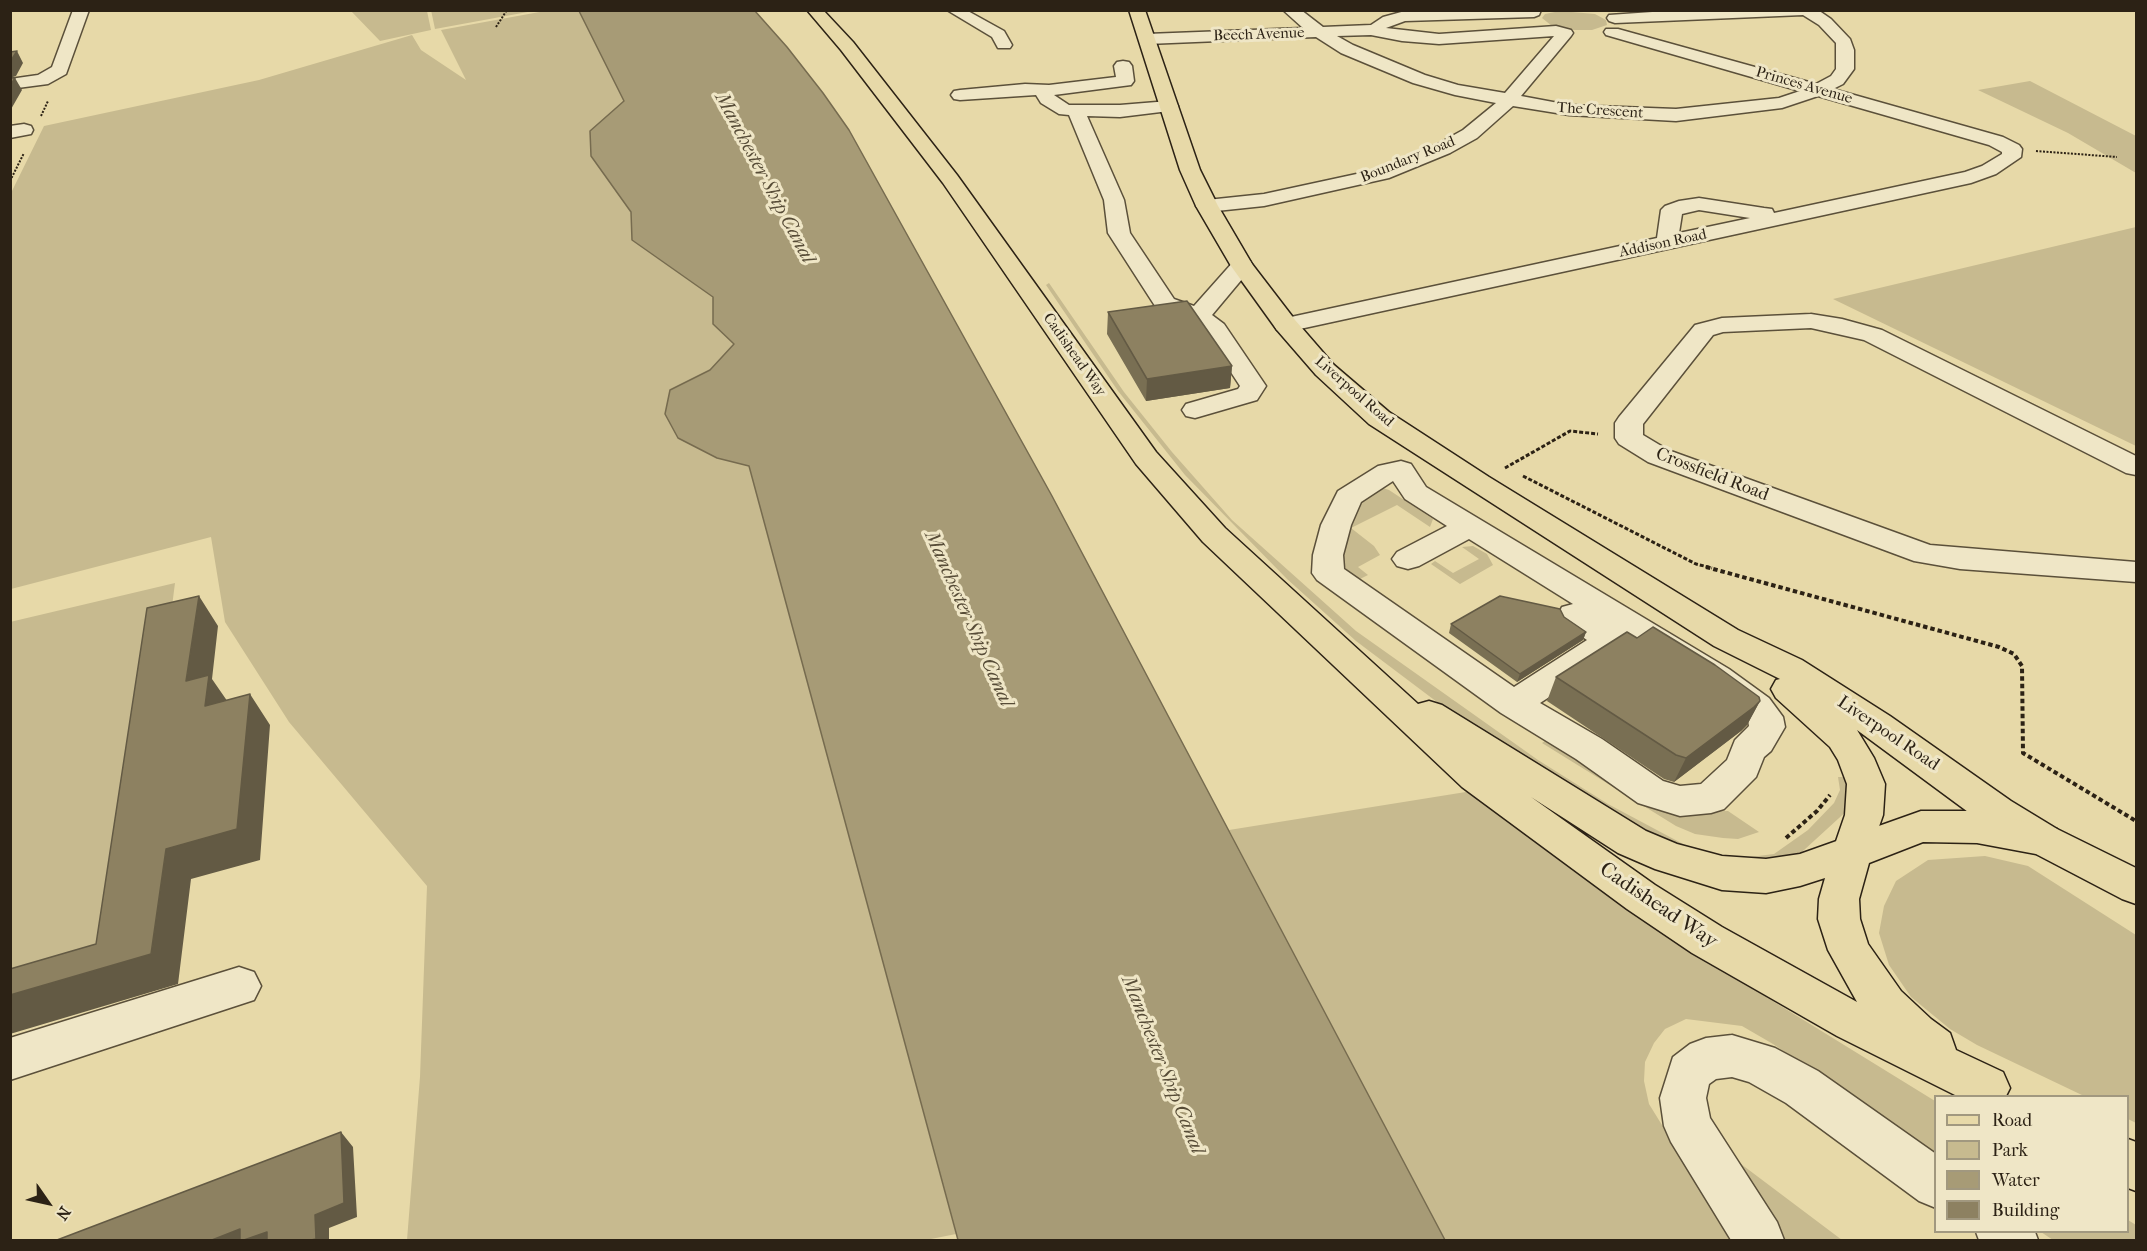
<!DOCTYPE html>
<html>
<head>
<meta charset="utf-8">
<style>
  body { margin:0 }
  #map { position:relative; width:2147px; height:1251px; overflow:hidden; background:#e7d9a8; font-family:"IM FELL French Canon",serif }
  canvas { display:block }
  .frame { position:absolute; inset:0; border:12px solid #2c2215; pointer-events:none }
  .legend { position:absolute; left:1934px; top:1095px; width:195px; height:138px; box-sizing:border-box; background:#efe6c6; border:2px solid #a1987f; margin:0; padding:8px 10px; list-style:none; font-size:18px; color:#2c2215 }
  .legend li { display:flex; align-items:center; gap:12px; height:30px }
  .legend b { width:30px; border:2px solid #a1987f }
  .north { position:absolute; left:18px; top:1173px; width:60px; height:60px; -webkit-text-stroke:4px #efe6c6; paint-order:stroke; rotate:124deg; font-size:16px; font-weight:700; line-height:24px; text-align:center; color:#2c2215 }
  .north::after { content:''; display:block; margin:auto; width:21px; height:27px; background:#2c2215; clip-path:polygon(50% 0,100% 100%,50% 72%,0 100%) }
</style>
</head>
<body>
<div id="map">
<canvas width="2147" height="1251"></canvas>
<div class="frame"></div>
<ul class="legend">
<li><b style="height:8px;background:#e7d9a8"></b>Road</li>
<li><b style="height:16px;background:#c7ba8f"></b>Park</li>
<li><b style="height:16px;background:#a79b76"></b>Water</li>
<li><b style="height:16px;background:#8d8161"></b>Building</li>
</ul>
<div class="north">N</div>
</div>
<script>
const ctx = document.querySelector('canvas').getContext('2d');
ctx.lineJoin = 'round';
function fillPath(path, color) { ctx.fillStyle = color; ctx.fill(path, 'evenodd'); }
const poly = rows => new Path2D(rows.map(r => 'M' + r).join(''));
function strokePath(path, color, width, dash) { ctx.strokeStyle = color; ctx.lineWidth = width; ctx.lineCap = dash ? 'butt' : 'round'; ctx.setLineDash(dash || []); ctx.stroke(path); }
function drawText(font, color, halo, rows, align = 'center') {
  ctx.font = font + ' "IM FELL French Canon",serif'; ctx.lineWidth = 6; ctx.setLineDash([]); ctx.textBaseline = 'middle'; ctx.strokeStyle = halo; ctx.fillStyle = color; for (const [text, x, y, turn = 0] of rows) {
    ctx.save(); ctx.translate(x, y); ctx.rotate((+turn || 0) * Math.PI / 180); ctx.textAlign = isNaN(turn) ? turn : align; if (halo) ctx.strokeText(text, 0, 0); ctx.fillText(text, 0, 0); ctx.restore();
  }
}
const green = poly([
  [431,10,533,10,533,11,435,29],
  [351,11,427,11,431,30,380,41],
  [545,11,579,11,624,101,591,131,591,156,631,212,632,240,713,297,713,324,734,344,710,370,670,390,717,458,749,465,956,1234,926,1240,407,1240,420,1077,427,886,289,722,225,622,211,537,11,589,11,193,44,126,259,80,412,35,421,50,466,80,441,30],
  [1560,11,1595,14,1606,20,1607,25,1592,30,1574,30,1552,26,1542,18,1545,14],
  [2030,81,2136,136,2136,173,2068,133,1978,90],
  [2136,227,2136,446,1833,299],
  [1049,283,1124,392,1172,452,1232,520,1356,631,1538,760,1608,804,1698,852,1734,859,1774,854,1808,830,1834,803,1840,790,1838,777,1854,777,1850,808,1792,861,1694,862,1531,768,1437,702,1356,641,1287,579,1185,475,1118,391,1046,285],
  [1383,488,1389,490,1433,519,1430,527,1397,505,1351,528,1374,546,1380,555,1358,567,1368,575,1358,580,1348,572,1342,562,1341,551,1347,529,1362,499],
  [1473,546,1487,554,1493,565,1460,584,1431,564,1435,561,1453,573,1479,559,1462,547],
  [175,583,125,973,10,1008,10,622],
  [1549,738,1670,812,1728,811,1759,832,1738,839,1723,838,1695,834,1676,826,1542,743],
  [1472,791,1737,979,1935,1101,1935,1154,1773,1044,1742,1026,1686,1019,1665,1029,1654,1043,1645,1062,1644,1081,1649,1104,1733,1240,1445,1240,1229,830],
  [1985,856,2028,866,2136,935,2136,1123,2128,1119,2128,1096,2084,1096,1977,1045,1950,1029,1911,997,1889,965,1879,933,1884,906,1896,881,1928,860],
  [1733,1158,1842,1240,1781,1240],
  [2128,1220,2136,1225,2136,1240,2053,1240,2041,1232,2128,1232]
]);
const water = poly([
  [579,11,755,11,787,47,823,93,849,130,1052,496,1445,1240,958,1240,749,466,717,458,678,438,665,414,670,390,710,370,734,344,713,324,713,297,632,240,631,212,591,156,590,131,624,101,579,11]
]);
const pathFar2 = poly([
  [496,27,507,10],
  [41,116,48,101],
  [2036,151,2117,157],
  [10,181,24,153]
]);
const pathFar1 = poly([
  [1505,468,1570,431,1598,434],
  [1523,476,1696,564,1712,568]
]);
const path = poly([
  [1706,567,1999,647,2014,654,2022,666,2023,753,2136,821],
  [1786,838,1817,811,1830,795]
]);
const minor = poly([
  [73,10,89,10,66,74,48,84,10,89,10,79,38,75,52,67,73,10],
  [947,10,966,10,1004,31,1012,45,1010,48,998,48,992,37,947,10],
  [1283,10,1301,10,1323,27,1371,25,1383,17,1405,11,1541,10,1539,15,1534,17,1405,21,1386,28,1439,34,1556,26,1571,30,1573,33,1571,36,1521,96,1569,105,1676,109,1779,98,1800,91,1606,35,1604,32,1606,29,1618,29,1816,84,1831,76,1836,69,1836,43,1819,25,1803,15,1615,23,1609,21,1607,18,1609,15,1681,10,1818,10,1831,19,1850,39,1854,50,1854,69,1843,84,1833,89,2003,137,2019,145,2022,149,2021,157,1996,174,1971,183,1286,332,1277,330,1274,325,1277,320,1657,238,1661,210,1665,206,1679,201,1699,198,1764,208,1772,209,1774,213,1965,172,1982,166,2002,154,2002,152,1989,145,1818,96,1782,108,1676,121,1569,115,1513,106,1477,138,1450,153,1389,178,1264,206,1207,212,1200,210,1196,206,1200,202,1207,200,1264,194,1375,170,1436,145,1463,130,1496,103,1455,95,1413,83,1341,53,1316,37,1147,44,1139,39,1147,34,1303,28,1283,10],
  [1371,35,1402,41,1439,44,1554,36,1505,93,1458,85,1425,75,1353,45,1337,36,1371,35],
  [1699,210,1750,218,1679,233,1682,214,1699,210],
  [1123,61,1129,62,1132,66,1134,81,1131,85,1054,95,1069,105,1120,105,1169,101,1175,102,1178,106,1175,110,1169,111,1120,117,1087,116,1124,200,1130,233,1174,299,1194,306,1234,261,1242,259,1250,261,1253,266,1212,315,1224,324,1266,386,1257,400,1195,418,1186,416,1182,410,1186,404,1238,389,1240,386,1206,334,1186,319,1157,309,1108,233,1104,200,1069,115,1059,114,1041,103,1036,95,960,100,954,99,951,95,954,91,960,90,1025,84,1049,85,1116,77,1114,66,1117,62,1123,61],
  [24,124,31,126,33,130,31,134,10,138,10,126,24,124],
  [1811,314,1842,319,1882,330,2136,456,2136,475,2126,473,1864,340,1811,328,1723,332,1713,335,1643,424,1643,435,1668,450,1930,545,2136,562,2136,582,1960,569,1914,561,1648,462,1619,444,1615,438,1615,423,1619,417,1695,325,1722,318,1811,314],
  [1401,461,1411,464,1426,487,1729,669,1769,698,1783,717,1785,727,1771,751,1764,757,1756,777,1724,809,1711,813,1680,816,1638,803,1576,759,1501,713,1317,580,1312,573,1313,555,1321,525,1338,491,1378,466,1401,461],
  [1393,481,1405,499,1447,526,1397,552,1392,559,1397,566,1408,569,1419,566,1469,539,1573,604,1562,607,1558,615,1562,623,1587,640,1514,687,1344,569,1343,555,1351,525,1361,502,1393,481],
  [1625,637,1705,687,1748,720,1749,726,1735,740,1727,760,1701,784,1680,786,1663,781,1602,739,1540,703,1623,649,1628,641,1625,637],
  [239,967,254,972,261,986,254,1000,10,1080,10,1038,239,967],
  [1732,1035,1775,1048,1818,1071,1936,1154,1936,1208,1919,1201,1786,1103,1749,1082,1732,1077,1716,1079,1709,1084,1706,1098,1710,1118,1777,1222,1784,1240,1731,1240,1671,1142,1664,1126,1660,1098,1673,1057,1690,1044,1706,1038,1732,1035],
  [1976,1232,2035,1232,2038,1240,1979,1240,1976,1232]
]);
const major = poly([
  [1129,10,1145,10,1200,170,1218,206,1252,264,1295,320,1334,365,1389,412,1489,477,1738,630,1802,660,1890,716,2011,801,2057,829,2063,840,2057,851,2043,856,2029,851,1983,823,1857,730,1874,758,1885,784,1883,815,1866,864,1852,869,1838,864,1832,853,1845,815,1847,784,1838,760,1830,747,1776,698,1771,689,1776,680,1780,679,1714,646,1369,424,1316,375,1277,330,1231,266,1196,206,1180,170,1129,10]
]);
const highway = poly([
  [807,10,823,10,853,42,957,175,1156,452,1225,528,1418,704,1429,701,1442,705,1646,831,1677,844,1722,856,1766,859,1800,854,1921,811,1977,811,2057,829,2136,868,2136,904,2122,899,2036,854,1977,843,1923,842,1869,863,1859,899,1860,919,1868,944,1901,991,1931,1019,1950,1033,1956,1050,2003,1072,2010,1088,2006,1096,1957,1096,1837,1036,1692,953,1627,909,1462,787,1203,542,1136,464,943,183,841,50,807,10],
  [1531,797,1618,853,1655,869,1722,890,1766,893,1800,886,1825,878,1819,899,1818,919,1828,950,1857,1002,1722,927,1655,885,1531,797],
  [2128,1139,2136,1142,2136,1191,2128,1188,2128,1139]
]);
const wall = poly([
  [1108,312,1232,366,1230,388,1146,401,1107,334],
  [1564,617,1586,632,1583,640,1517,682,1449,633,1451,624],
  [1637,638,1760,701,1747,725,1741,731,1674,782,1664,779,1547,701,1556,677]
]);
const shadedWall = poly([
  [17,51,23,63,16,76,10,78,10,62],
  [15,78,22,90,10,111,10,86],
  [1232,366,1230,388,1146,401,1147,379],
  [199,596,218,626,212,679,230,705,208,711,186,681],
  [1586,632,1583,640,1517,682,1520,674],
  [250,694,270,725,260,860,191,879,178,984,10,1034,10,995,151,954,166,849],
  [1760,701,1747,725,1741,731,1674,782,1686,758],
  [341,1132,353,1147,357,1217,329,1228,329,1240,311,1240,315,1215],
  [240,1229,267,1232,277,1240,212,1240]
]);
const building = poly([
  [17,51,10,62,10,52,17,51],
  [10,78,15,78,10,86,10,78],
  [1187,301,1232,366,1147,379,1108,312,1187,301],
  [199,596,186,681,209,675,205,706,250,694,237,829,166,849,151,954,10,995,10,969,96,944,147,608,199,596],
  [1500,596,1560,609,1564,617,1586,632,1520,674,1451,624,1500,596],
  [1653,627,1715,665,1759,697,1760,701,1754,707,1686,758,1676,755,1556,677,1627,632,1637,638,1653,627],
  [341,1132,344,1203,315,1215,316,1239,311,1240,267,1240,267,1232,244,1240,240,1240,240,1229,212,1240,57,1240,341,1132]
]);
const farStreetnames = [
  ["Beech Avenue",1259,35,-2],
  ["Princes Avenue",1804,86,16],
  ["The Crescent",1600,111,4],
  ["Boundary Road",1408,160,-22],
  ["Addison Road",1663,244,-12],
  ["Cadishead Way",1074,355,55],
  ["Liverpool Road",1354,392,41]
];
const streetNames = [
  ["Crossfield Road",1712,475,21],
  ["Liverpool Road",1888,734,34]
];
const waterNames = [
  ["Manchester Ship Canal",764,178,62],
  ["Manchester Ship Canal",968,619,66],
  ["Manchester Ship Canal",1162,1065,68]
];
const nearStreetnames = [
  ["Cadishead Way",1658,906,34]
];
fillPath(green, '#c7ba8f');
fillPath(water, '#a79b76');
strokePath(water, '#766b4f', 1.5);
strokePath(minor, '#5b503a', 3);
strokePath(major, '#2c2215', 3);
strokePath(highway, '#2c2215', 3);
strokePath(pathFar2, '#2c2215', 2, [2, 1.5]);
strokePath(pathFar1, '#2c2215', 3, [4, 2]);
strokePath(path, '#2c2215', 4, [4.5, 3]);
fillPath(minor, '#efe6c6');
fillPath(major, '#e7d9a8');
fillPath(highway, '#e7d9a8');
fillPath(wall, '#796f53');
fillPath(shadedWall, '#635a44');
fillPath(building, '#8d8161');
strokePath(building, '#635a44', 1.5);
drawText('15px', '#2c2215', '#efe6c6', farStreetnames);
drawText('18px', '#2c2215', '#efe6c6', streetNames);
drawText('italic 20px', '#574c37', '#efe6c6', waterNames);
drawText('21px', '#2c2215', '#efe6c6', nearStreetnames);
</script>
</body>
</html>
